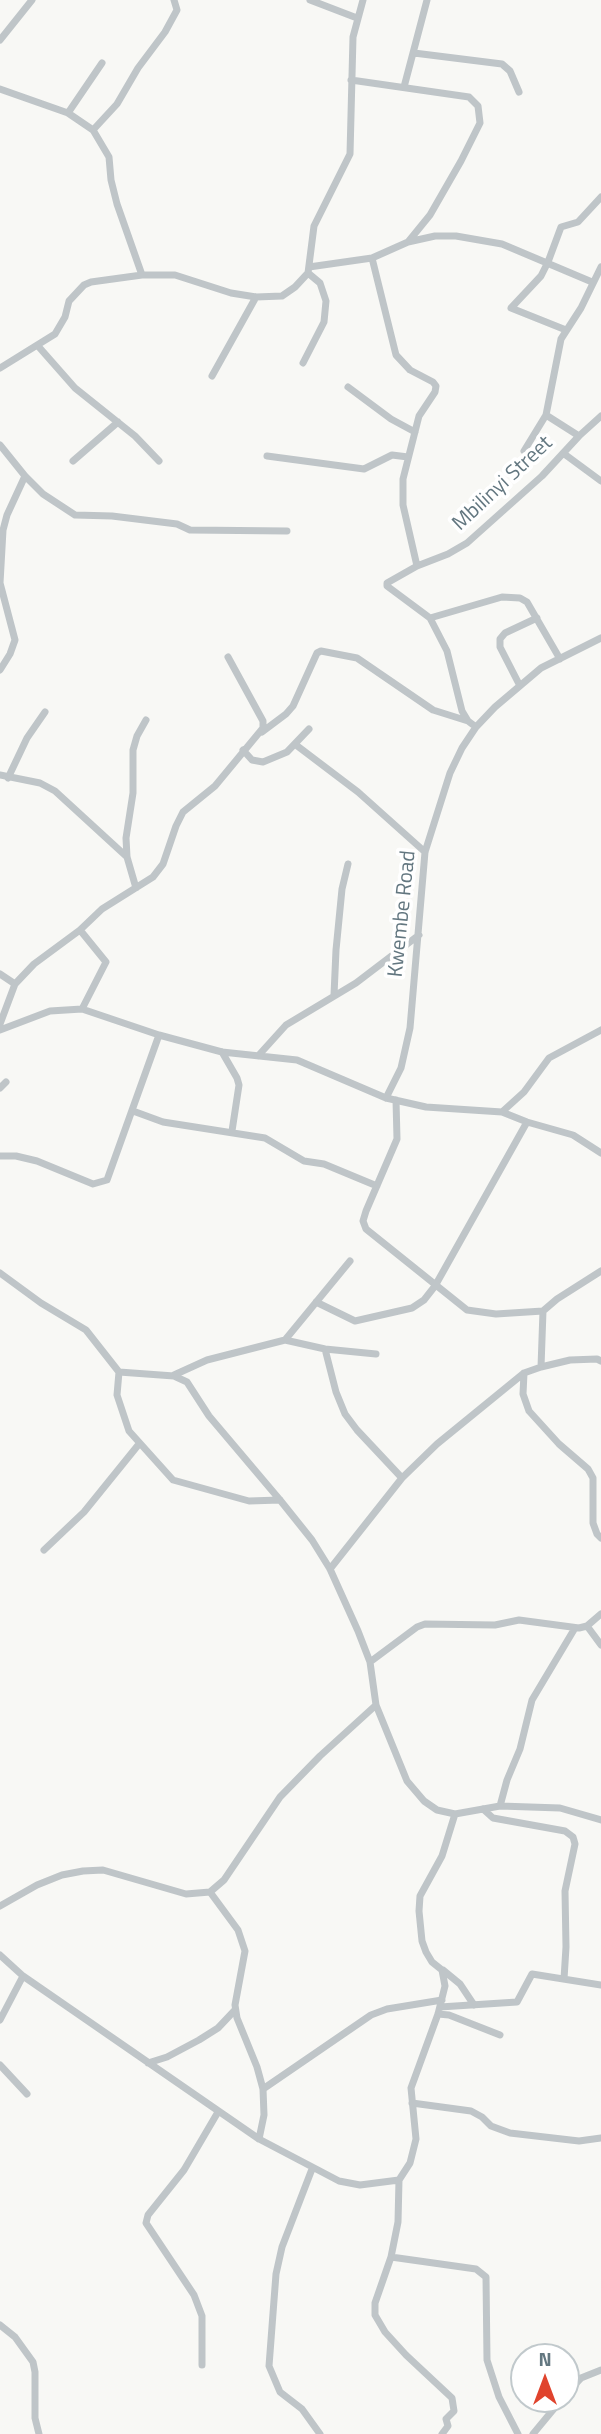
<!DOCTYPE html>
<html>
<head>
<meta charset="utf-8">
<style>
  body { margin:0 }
  #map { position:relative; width:601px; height:2434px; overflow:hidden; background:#f8f8f5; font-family:"Titillium Web",sans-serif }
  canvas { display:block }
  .north { position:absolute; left:510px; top:2343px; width:70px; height:70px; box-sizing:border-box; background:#fff; border:2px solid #c1c9cc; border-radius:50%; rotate:0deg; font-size:19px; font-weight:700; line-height:28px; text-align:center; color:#637780 }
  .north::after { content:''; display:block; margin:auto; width:24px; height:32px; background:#e0432d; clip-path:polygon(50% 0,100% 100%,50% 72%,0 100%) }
</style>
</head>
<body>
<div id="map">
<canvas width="601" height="2434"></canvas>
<div class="north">N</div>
</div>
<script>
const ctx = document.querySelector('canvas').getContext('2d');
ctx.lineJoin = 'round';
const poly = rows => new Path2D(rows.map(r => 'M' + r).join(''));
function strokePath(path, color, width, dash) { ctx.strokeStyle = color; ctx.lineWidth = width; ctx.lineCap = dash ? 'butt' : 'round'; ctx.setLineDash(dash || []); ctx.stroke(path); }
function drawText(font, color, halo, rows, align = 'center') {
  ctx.font = font + ' "Titillium Web",sans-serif'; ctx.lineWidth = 7; ctx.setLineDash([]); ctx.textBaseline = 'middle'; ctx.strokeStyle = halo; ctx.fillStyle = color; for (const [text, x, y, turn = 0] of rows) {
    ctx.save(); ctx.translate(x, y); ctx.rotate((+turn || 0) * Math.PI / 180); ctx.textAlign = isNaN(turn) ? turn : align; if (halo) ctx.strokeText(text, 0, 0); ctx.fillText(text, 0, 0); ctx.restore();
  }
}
const street = poly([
  [310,0,357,18],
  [0,40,32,0],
  [414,53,502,64,510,71,519,92],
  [351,80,469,97,478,106,480,123,461,161,430,215,408,242],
  [404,87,427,0],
  [0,89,68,113,93,130,109,157,111,180,117,204,142,275],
  [68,113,102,63],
  [93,130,117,104,138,68,165,32,177,10,174,0],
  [372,258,396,355,410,370,433,382,436,386,435,392,419,416,403,479,403,505,417,566],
  [309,267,372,258,408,242,435,236,456,236,502,244,592,282],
  [566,330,511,308,541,276,548,262,561,227,578,222,601,197],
  [38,346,75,388,135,436,159,461],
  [303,363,324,322,326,301,320,283,308,273],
  [0,368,55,334,65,317,69,301,84,285,91,282,142,275,175,275,231,293,256,297,282,296,295,287,308,273,314,226,350,154,353,37,363,0],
  [212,376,256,297],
  [348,387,391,419,415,432],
  [546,415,579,436],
  [0,445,25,476,43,494,75,515,112,516,177,524,190,530,287,531],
  [524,451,546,415,561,339,581,308,601,267],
  [563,453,601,481],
  [267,456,364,469,392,455,408,457],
  [73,461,118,422],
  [430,618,502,597,520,598,527,602,560,659],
  [0,670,10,654,15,640,0,583,3,530,7,515,25,476],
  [520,686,500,647,500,639,505,633,537,618],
  [476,727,468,721,462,711,447,651,430,618,387,586,387,583,417,566,448,554,467,543,542,476,579,436,601,416],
  [262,732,286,714,293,706,317,653,321,651,357,658,433,710,468,721],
  [296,745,358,792,425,852],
  [243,750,252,760,263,762,287,752,309,729],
  [0,775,40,783,55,791,127,857],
  [8,778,27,738,45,712],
  [136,888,127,857,126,838,133,793,133,750,137,736,146,720],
  [80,930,106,962,82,1009],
  [0,974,15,984],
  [334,995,336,950,342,889,348,864],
  [0,1024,15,984,34,964,80,930,102,909,153,877,163,864,176,826,183,812,215,786,263,728,263,721,228,657],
  [0,1030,50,1011,82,1009,159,1035,222,1052,297,1060,386,1098,426,1107,502,1112,527,1122,573,1135,601,1153],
  [222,1052,237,1078,239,1085,232,1131],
  [258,1056,286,1025,356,983,419,935],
  [0,1088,6,1082],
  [386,1098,401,1068,410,1028,425,852,450,773,462,748,476,727,495,707,541,668,601,638],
  [396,1100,397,1139,366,1211,363,1221,366,1229,467,1310,496,1314,543,1311],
  [133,1111,163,1122,265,1138,304,1161,324,1164,377,1186],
  [502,1112,524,1092,549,1058,601,1030],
  [0,1156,16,1156,37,1161,93,1184,107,1180,159,1035],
  [0,1273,41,1303,86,1330,119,1372,174,1376,187,1382,209,1416,280,1500,312,1540,330,1569,358,1631,370,1662,376,1705,407,1781,424,1801,437,1810,455,1814,500,1806,560,1808,601,1820],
  [316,1302,355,1321,412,1308,424,1300,435,1286,527,1122],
  [285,1340,350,1261],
  [325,1349,336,1392,345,1414,357,1430,402,1478],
  [541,1367,543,1311,557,1299,601,1271],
  [119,1372,117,1395,129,1431,173,1480,249,1501,280,1500],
  [524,1373,523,1394,529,1411,559,1444,588,1469,593,1478,593,1523,597,1534,601,1538],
  [174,1375,207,1360,285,1340,325,1349,376,1354],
  [44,1550,84,1512,139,1444],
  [330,1569,402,1478,437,1444,524,1373,541,1367,570,1360,597,1359,601,1361],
  [587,1626,601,1645],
  [370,1662,417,1627,425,1624,495,1625,519,1620,579,1628,587,1626,601,1614],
  [500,1806,507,1780,520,1749,532,1700,575,1628],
  [483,1809,493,1818,565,1831,573,1837,575,1844,565,1891,566,1947,564,1979],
  [210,1892,238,1930,245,1951,235,2005,237,2018,257,2067,263,2089,264,2115,259,2139],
  [0,1906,37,1885,62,1875,83,1871,103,1870,186,1894,210,1892,224,1880,280,1797,320,1756,376,1705],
  [0,1955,23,1976,259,2139,339,2181,360,2185,399,2180,410,2163,416,2139,411,2088,438,2014,445,1986,442,1970,432,1962,426,1952,422,1941,419,1911,420,1896,442,1856,455,1814],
  [443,1970,460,1984,474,2005],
  [440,2007,517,2002,532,1974,601,1985],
  [438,2014,449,2015,500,2035],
  [0,2020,23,1976],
  [148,2063,167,2057,199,2040,218,2028,235,2010],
  [0,2065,27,2094],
  [263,2089,371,2015,387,2009,442,2000],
  [412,2103,471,2111,482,2117,491,2126,510,2133,579,2141,601,2138],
  [312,2169,282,2247,276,2274,269,2366,280,2392,302,2409,320,2434],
  [399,2180,398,2222,391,2257,375,2303,375,2315,385,2332,406,2355,452,2398,454,2411,446,2419,448,2426,442,2434],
  [391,2257,476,2269,486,2277,487,2360,499,2397,518,2434],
  [0,2325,15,2337,33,2362,35,2372,35,2418,39,2434],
  [202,2365,202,2316,194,2295,146,2223,148,2215,184,2170,218,2112],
  [566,2394,581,2378,601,2370],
  [533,2434,562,2399]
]);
const streetNames = [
  ["Mbilinyi Street",503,484,-43],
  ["Kwembe Road",403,914,-84]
];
strokePath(street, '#bfc5c8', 7);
drawText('21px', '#637780', '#fff', streetNames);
</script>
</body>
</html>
